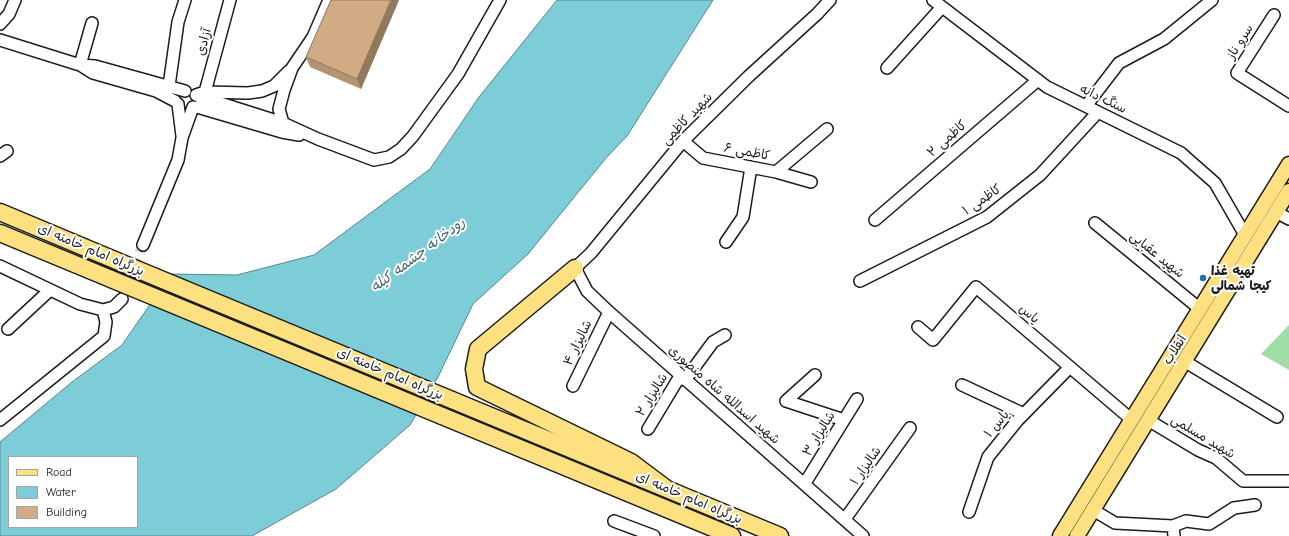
<!DOCTYPE html>
<html>
<head>
<meta charset="utf-8">
<style>
  body { margin:0 }
  #map { position:relative; width:1289px; height:536px; overflow:hidden; background:#fff; font-family:"Comic Neue",sans-serif }
  canvas { display:block }
  .legend { position:absolute; left:8px; top:456px; width:130px; height:72px; box-sizing:border-box; background:#fff; border:1px solid #a4a4a4; margin:0; padding:5px 7px; list-style:none; font-size:12px; color:#1c1c1c }
  .legend li { display:flex; align-items:center; gap:8px; height:20px }
  .legend b { width:20px; border:1px solid #a4a4a4 }
</style>
</head>
<body>
<div id="map">
<canvas width="1289" height="536"></canvas>
<ul class="legend">
<li><b style="height:5px;background:#fde080"></b>Road</li>
<li><b style="height:11px;background:#7dcdd8"></b>Water</li>
<li><b style="height:11px;background:#d1ab83"></b>Building</li>
</ul>
</div>
<script>
const ctx = document.querySelector('canvas').getContext('2d');
ctx.lineJoin = 'round';
function fillPath(path, color) { ctx.fillStyle = color; ctx.fill(path, 'evenodd'); }
const poly = rows => new Path2D(rows.map(r => 'M' + r).join(''));
function strokePath(path, color, width, dash) { ctx.strokeStyle = color; ctx.lineWidth = width; ctx.lineCap = dash ? 'butt' : 'round'; ctx.setLineDash(dash || []); ctx.stroke(path); }
function drawText(font, color, halo, rows, align = 'center') {
  ctx.font = font + ' "Comic Neue","Playpen Sans Arabic",sans-serif'; ctx.lineWidth = 4; ctx.setLineDash([]); ctx.textBaseline = 'middle'; ctx.strokeStyle = halo; ctx.fillStyle = color; for (const [text, x, y, turn = 0] of rows) {
    ctx.save(); ctx.translate(x, y); ctx.rotate((+turn || 0) * Math.PI / 180); ctx.textAlign = isNaN(turn) ? turn : align; if (halo) ctx.strokeText(text, 0, 0); ctx.fillText(text, 0, 0); ctx.restore();
  }
}
const green = poly([
  [1289,325,1289,370,1261,354]
]);
const water = poly([
  [557,0,713,0,627,136,606,158,528,254,473,304,438,377,410,425,336,489,252,536,0,536,0,442,72,382,122,345,171,274,237,275,314,255,430,169,479,97,557,0],
  [9,457,137,457,137,527,9,527,9,457]
]);
const minorTunnel = poly([
  [122,299,143,245]
]);
const minor = poly([
  [830,0,817,14,749,76,683,141,591,253,575,268,587,291,609,312,863,536],
  [933,0,1047,87,1181,153,1215,183,1245,235],
  [1274,15,1237,73,1289,106],
  [0,24,9,14,15,0],
  [0,40,80,65,95,66,185,91],
  [80,65,92,23],
  [82,66,93,73,156,91,175,101],
  [887,68,942,7],
  [169,86,178,22,185,0],
  [205,92,230,0],
  [196,95,205,92,248,93,262,91,274,86,289,71],
  [198,96,283,123,318,139,374,160,389,157,401,149,413,136,458,74,500,0],
  [178,104,182,136],
  [1086,106,1119,63,1164,39,1212,0],
  [197,107,282,132,299,135],
  [283,123,279,109,284,90,292,68,313,37,329,0],
  [683,141,703,158,776,172,811,182],
  [0,156,7,151],
  [776,172,827,129],
  [1276,212,1289,219],
  [875,220,1038,80],
  [1095,223,1200,309],
  [726,242,743,217,751,167],
  [143,245,178,160,182,138,193,107],
  [0,266,80,304,103,310,114,307,122,299],
  [860,281,987,217,1040,175,1098,112],
  [918,327,933,340,976,287,1132,420],
  [8,329,50,290],
  [1184,361,1277,417],
  [815,375,786,401,844,420],
  [685,380,713,342,725,335],
  [962,385,1024,414],
  [573,386,609,312],
  [0,420,104,336,106,322,103,310],
  [1148,420,1198,450,1216,458,1243,481,1289,481],
  [648,429,680,376],
  [805,483,857,399],
  [1093,510,1115,523,1173,526,1174,536],
  [969,512,988,457,1017,421,1070,367],
  [845,519,910,428],
  [614,521,654,536],
  [1173,526,1186,521,1209,524,1234,508,1255,505]
]);
const major = poly([
  [1060,536,1289,164],
  [1077,536,1289,191]
]);
const highway = poly([
  [0,212,117,261],
  [0,233,111,279],
  [575,268,478,349,474,369,477,387,631,462,667,489],
  [452,400,780,536],
  [442,416,732,536]
]);
const highwayBridge = poly([
  [117,261,452,400],
  [111,279,442,416]
]);
const wall = poly([
  [331,0,399,0,361,89,310,67,306,57]
]);
const shadedWall = poly([
  [391,0,399,0,361,89,357,79]
]);
const building = poly([
  [331,0,391,0,357,79,306,57,331,0]
]);
const markers = [
  [1203,278,4,"#1f6fb2"]
];
const streetNames = [
  ["آزادی",204,42,-75],
  ["سرو ناز",1240,42,-58],
  ["سنگ دانه",1103,99,26],
  ["شهید کاظمی",687,119,-46],
  ["کاظمی ۲",947,139,-41],
  ["کاظمی ۶",747,152,11],
  ["کاظمی ۱",982,200,-34],
  ["بزرگراه امام خامنه ای",91,250,23],
  ["شهید عقبایی",1157,255,39],
  ["یاس",1029,314,40],
  ["شالیزار ۴",578,343,-64],
  ["انقلاب",1175,350,-58],
  ["بزرگراه امام خامنه ای",390,374,23],
  ["شالیزار ۲",652,395,-58],
  ["شهید اسدالله شاه منصوری",724,395,41],
  ["یاس ۱",997,424,-50],
  ["شالیزار ۳",819,434,-58],
  ["شهید مسلمی",1203,437,31],
  ["شالیزار ۱",866,466,-55],
  ["بزرگراه امام خامنه ای",689,498,23]
];
const poiNames = [
  ["تهیه غذا",1211,271],
  ["کیجا شمالی",1211,286]
];
const waterNames = [
  ["رودخانه چشمه کیله",418,255,-37]
];
fillPath(green, '#9fdda6');
fillPath(water, '#7dcdd8');
strokePath(water, '#56868d', 1);
strokePath(minorTunnel, '#ddd', 11, [11, 5.5]);
strokePath(minor, '#1c1c1c', 14);
strokePath(major, '#1c1c1c', 17);
strokePath(highway, '#1c1c1c', 19);
strokePath(minor, '#fff', 11);
strokePath(major, '#fde080', 14);
strokePath(highway, '#fde080', 16);
strokePath(highwayBridge, '#1c1c1c', 19, []);
strokePath(highwayBridge, '#fde080', 16);
fillPath(wall, '#b49371');
fillPath(shadedWall, '#92785c');
fillPath(building, '#d1ab83');
strokePath(building, '#92785c', 1);
for (const [x, y, r, color] of markers) { const dot = new Path2D(); dot.arc(x, y, r, 0, 2 * Math.PI); ctx.fillStyle = color; ctx.fill(dot); strokePath(dot, '#fff', 1.5); }
drawText('13px', '#1c1c1c', '#fff', streetNames);
drawText('bold 13px', '#1c1c1c', '#fff', poiNames, 'left');
drawText('italic 14px', '#436367', '#fff', waterNames);
</script>
</body>
</html>
